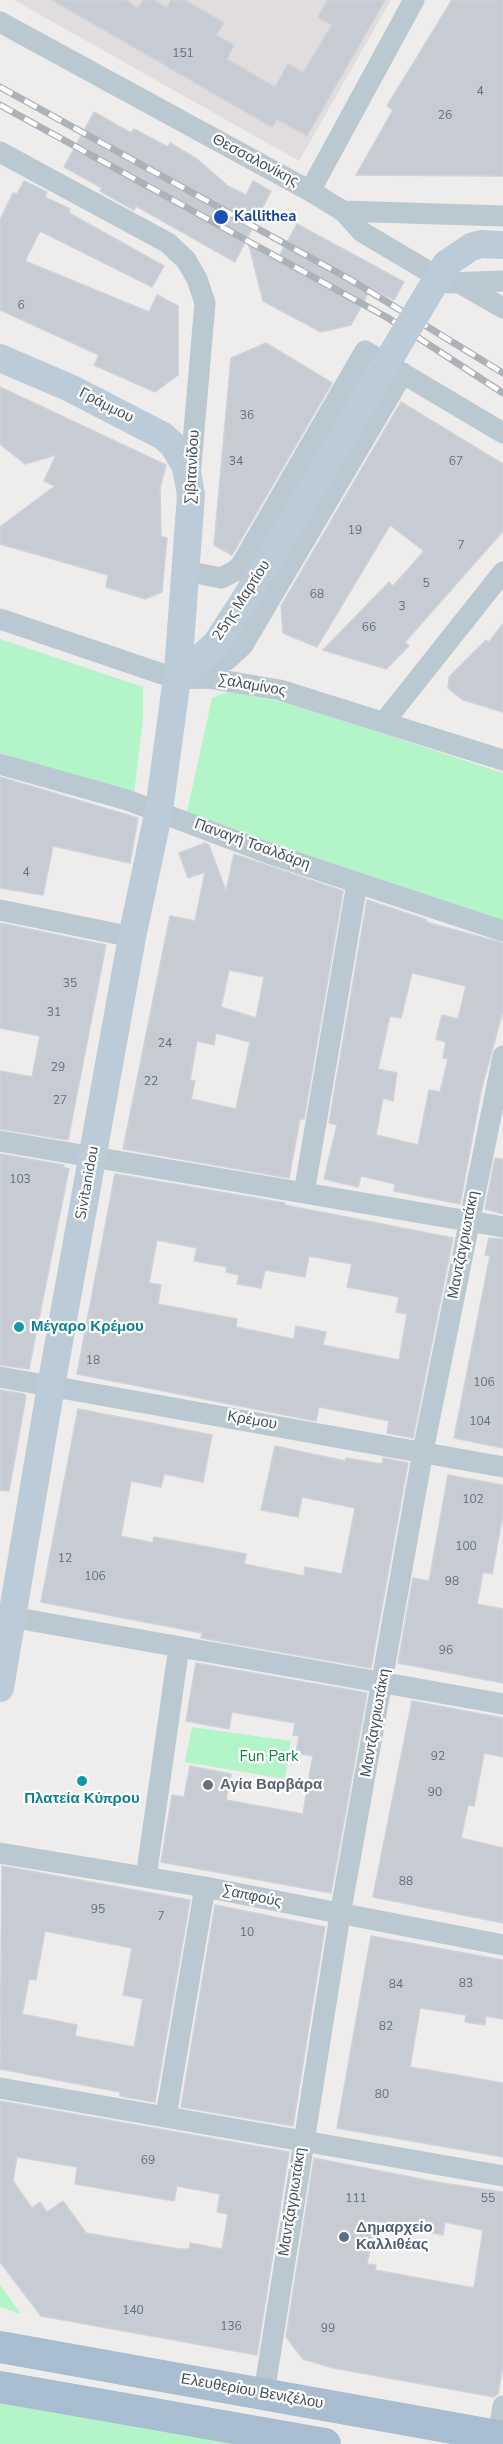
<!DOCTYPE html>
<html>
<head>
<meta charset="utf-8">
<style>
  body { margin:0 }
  canvas { display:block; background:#efecec }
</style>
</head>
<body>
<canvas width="503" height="2444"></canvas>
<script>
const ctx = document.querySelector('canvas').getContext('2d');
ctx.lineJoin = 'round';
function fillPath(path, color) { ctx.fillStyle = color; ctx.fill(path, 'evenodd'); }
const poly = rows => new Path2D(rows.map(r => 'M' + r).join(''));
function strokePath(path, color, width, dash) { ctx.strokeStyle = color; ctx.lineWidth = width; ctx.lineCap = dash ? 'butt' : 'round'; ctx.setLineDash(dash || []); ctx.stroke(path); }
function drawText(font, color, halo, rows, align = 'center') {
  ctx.font = font + ' "Nunito Sans",sans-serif'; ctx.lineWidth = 4.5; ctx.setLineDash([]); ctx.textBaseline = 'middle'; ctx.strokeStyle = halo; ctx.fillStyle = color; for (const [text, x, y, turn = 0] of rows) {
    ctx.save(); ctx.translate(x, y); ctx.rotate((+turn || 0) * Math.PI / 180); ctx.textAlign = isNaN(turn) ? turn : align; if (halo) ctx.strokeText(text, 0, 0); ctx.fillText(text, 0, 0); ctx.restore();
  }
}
const education = poly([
  [14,0,391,0,299,161]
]);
const green = poly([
  [0,639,143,687,143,718,134,794,0,753],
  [230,691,296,705,503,773,503,928,363,883,187,812,212,698],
  [192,1727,291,1741,285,1779,185,1762],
  [0,2285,21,2314,0,2307],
  [0,2403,231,2444,0,2444]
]);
const building = poly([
  [52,0,126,0,138,8,143,0,154,0,167,8,171,0,185,0,224,23,216,35,234,45,227,59,275,87,288,64,303,73,332,25,318,17,328,0,385,0,307,136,277,119,272,127,52,0],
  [452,0,503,0,503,176,356,175,393,110,387,106,452,0],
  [94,112,131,133,134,129,168,147,170,143,197,159,228,186,246,195,253,181,271,191,235,262,136,206,134,210,100,191,102,188,64,167,94,112],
  [24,181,47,192,45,197,70,209,69,213,164,266,152,287,40,231,25,261,149,312,157,295,178,306,178,375,155,392,94,365,99,355,0,310,0,220,13,193,17,194,24,181],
  [297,224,404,282,394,300,371,288,351,325,321,332,263,301,249,245,277,260,297,224],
  [266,343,332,383,232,555,214,545,231,358,266,343],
  [0,387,166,465,160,488,161,536,167,538,162,592,145,599,106,587,108,575,0,544,0,527,55,486,44,481,56,455,25,464,0,444,0,387],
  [401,402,503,464,503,531,405,642,409,646,386,669,323,650,389,582,393,586,424,551,390,525,317,647,283,633,281,606,401,402],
  [503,624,503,712,463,700,448,688,449,677,486,640,489,642,503,624],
  [0,777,138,818,130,863,53,846,43,895,0,888,0,777],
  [205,843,209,845,226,891,234,854,343,891,304,1119,300,1119,289,1178,123,1149,170,916,195,921,205,872,188,878,179,853,205,843],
  [229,970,264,977,256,1018,221,1007,229,970],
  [216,1033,250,1042,236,1109,191,1099,195,1081,190,1080,197,1041,214,1045,216,1033],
  [367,900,427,920,426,922,503,943,503,1011,482,1087,460,1204,394,1191,395,1184,361,1176,358,1187,324,1179,337,1125,329,1123,367,900],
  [412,973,466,986,458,1019,442,1015,436,1039,446,1042,443,1058,448,1059,440,1092,429,1090,418,1145,376,1135,383,1098,393,1101,396,1079,397,1073,378,1069,390,1016,401,1018,412,973],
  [0,923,106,945,68,1140,0,1129,0,1071,32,1077,40,1036,0,1028,0,923],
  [0,1154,64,1165,63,1167,69,1169,29,1369,0,1365,0,1154],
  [495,1158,503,1159,503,1214,485,1209,495,1158],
  [115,1174,285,1203,285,1205,453,1238,413,1438,387,1433,389,1421,319,1407,316,1421,77,1374,115,1174],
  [157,1240,197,1248,194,1261,227,1267,226,1272,239,1275,237,1284,261,1288,265,1270,305,1277,309,1256,352,1264,347,1287,399,1297,396,1312,407,1314,399,1360,323,1345,326,1332,296,1326,294,1339,236,1327,237,1319,158,1304,161,1285,149,1283,157,1240],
  [489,1238,503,1239,503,1448,454,1438,490,1256,485,1255,489,1238],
  [0,1390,24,1394,26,1397,9,1491,0,1490,0,1390],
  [78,1409,212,1435,203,1482,164,1474,161,1487,131,1481,121,1536,153,1543,154,1537,246,1554,244,1564,304,1576,305,1567,342,1574,355,1508,302,1497,298,1517,261,1510,275,1446,345,1461,346,1458,382,1464,383,1458,408,1463,371,1668,201,1638,202,1633,41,1602,78,1409],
  [448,1475,503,1485,503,1515,492,1574,483,1572,477,1604,503,1609,503,1683,398,1663,413,1578,429,1581,448,1475],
  [196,1663,367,1693,331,1893,161,1862,172,1795,184,1797,190,1766,231,1774,226,1800,303,1814,309,1777,313,1756,296,1753,299,1736,293,1735,295,1723,232,1712,229,1729,186,1721,196,1663],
  [412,1701,503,1718,503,1757,484,1753,474,1806,468,1805,461,1838,503,1848,503,1923,373,1897,412,1701],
  [2,1866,190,1900,155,2102,120,2096,120,2092,0,2069,2,1866],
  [45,1931,132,1948,123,1995,143,1999,134,2047,75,2036,77,2025,22,2014,29,1979,36,1980,45,1931],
  [215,1905,325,1927,293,2126,181,2107,215,1905],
  [371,1936,503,1960,503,2019,486,2016,485,2025,465,2022,466,2015,420,2008,410,2067,503,2083,503,2157,337,2128,371,1936],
  [0,2101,289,2152,257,2355,41,2316,0,2262,0,2101],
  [17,2157,77,2167,75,2184,174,2201,177,2186,220,2194,217,2212,228,2214,222,2249,190,2243,189,2249,179,2249,86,2233,63,2201,47,2212,40,2202,32,2208,13,2181,17,2157],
  [314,2158,436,2182,503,2192,503,2365,498,2394,494,2397,333,2368,303,2359,286,2337,314,2158],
  [375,2221,443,2235,445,2222,483,2230,474,2288,375,2270,376,2265,367,2264,375,2221]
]);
const street = poly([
  [0,22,310,191,343,211,362,232,448,283,503,281],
  [0,152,168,243,186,260,197,279,205,303,190,477],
  [310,191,414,0],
  [343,211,503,216],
  [461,284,503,308],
  [186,571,221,578,235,571,241,565,365,351,503,433],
  [0,619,177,679,208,678,280,690,503,760],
  [189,674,227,660,243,645,403,373],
  [384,722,503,572],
  [0,764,127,800,268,853,503,931],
  [0,910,132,937],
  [0,1141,503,1227],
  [304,1193,357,883],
  [0,1377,503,1467],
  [0,1615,503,1704],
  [0,1853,205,1887,503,1945],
  [146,1877,179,1647],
  [0,2088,503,2176],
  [166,2116,205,1887],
  [264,2393,340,1915,423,1451,503,1056],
  [498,2436,503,2406]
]);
const secondary = poly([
  [0,358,70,388,163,436,174,446,186,467,191,495,178,671,159,810,132,937,51,1386,0,1688],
  [177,679,216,644,244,601]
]);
const primary = poly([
  [0,2347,503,2437],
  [0,2387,325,2444]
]);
const rail = poly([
  [0,87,351,280,503,373],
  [0,105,388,318,503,393]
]);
const secondaryBridge = poly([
  [244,601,446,264,471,247,481,244,503,245]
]);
const markers = [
  [221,217,8,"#1a4fb4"],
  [19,1327,6,"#0f9aa8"],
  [82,1781,6,"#0f9aa8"],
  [208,1785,6,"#6b7280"],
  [344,2237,6,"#5c6f8a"]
];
const numberNames = [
  ["151",183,54],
  ["4",480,92],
  ["26",445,116],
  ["6",21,306],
  ["36",247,416],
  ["34",236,462],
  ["67",456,462],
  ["19",355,531],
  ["7",461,546],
  ["5",426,584],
  ["68",317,595],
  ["3",402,607],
  ["66",369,628],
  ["4",26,873],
  ["35",70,984],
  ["31",54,1013],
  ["24",165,1044],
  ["29",58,1068],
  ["22",151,1082],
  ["27",60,1101],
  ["103",20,1180],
  ["18",93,1361],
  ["106",484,1383],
  ["104",480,1422],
  ["102",473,1500],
  ["100",466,1547],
  ["12",65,1559],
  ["106",95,1577],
  ["98",452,1582],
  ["96",446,1651],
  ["92",438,1757],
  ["90",435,1793],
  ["88",406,1882],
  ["95",98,1910],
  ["7",161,1917],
  ["10",247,1933],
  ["83",466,1984],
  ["84",396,1985],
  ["82",386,2027],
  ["80",382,2095],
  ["69",148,2161],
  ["111",356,2199],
  ["55",488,2199],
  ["140",133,2311],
  ["136",231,2327],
  ["99",328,2329]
];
const streetNames = [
  ["Θεσσαλονίκης",255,161,28],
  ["Γράμμου",106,406,27],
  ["Σιβιτανίδου",193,467,-87],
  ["25ης Μαρτίου",242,601,-57],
  ["Σαλαμίνος",252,686,10],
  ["Παναγή Τσαλδάρη",252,845,20],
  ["Sivitanidou",88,1183,-80],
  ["Μαντζαγριωτάκη",464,1245,-79],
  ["Κρέμου",252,1421,10],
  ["Μαντζαγριωτάκη",376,1723,-80],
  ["Σαπφούς",252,1897,12],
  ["Μαντζαγριωτάκη",293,2202,-81],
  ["Ελευθερίου Βενιζέλου",252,2392,10]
];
const transitNames = [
  ["Kallithea",234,217]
];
const cultureNames = [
  ["Μέγαρο Κρέμου",31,1327],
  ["Πλατεία Κύπρου",82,1799,"center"]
];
const parkNames = [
  ["Fun Park",269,1757]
];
const worshipNames = [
  ["Αγία Βαρβάρα",220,1785]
];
const serviceNames = [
  ["Δημαρχείο",356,2228],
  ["Καλλιθέας",356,2245]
];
fillPath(education, '#e1ddde');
fillPath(green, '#b3f4c9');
fillPath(building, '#c7cbd3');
strokePath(building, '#cfd2d9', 1.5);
strokePath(street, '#bac8d1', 21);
strokePath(secondary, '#bccbd8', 28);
strokePath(primary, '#a8bdcf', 32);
strokePath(rail, '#adb2b8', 7);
strokePath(rail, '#fff', 4.5, [14]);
strokePath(secondaryBridge, '#bccbd8', 28);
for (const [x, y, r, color] of markers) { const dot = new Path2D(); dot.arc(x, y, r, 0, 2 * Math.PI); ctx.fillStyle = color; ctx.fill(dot); strokePath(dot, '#fff', 2); }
drawText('12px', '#63707a', null, numberNames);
drawText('15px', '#42515c', '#fff', streetNames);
drawText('bold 15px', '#164399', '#fff', transitNames, 'left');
drawText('bold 15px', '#0d838f', '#fff', cultureNames, 'left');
drawText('15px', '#0b8543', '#fff', parkNames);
drawText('bold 15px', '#5b616d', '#fff', worshipNames, 'left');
drawText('bold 15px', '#4e5e75', '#fff', serviceNames, 'left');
</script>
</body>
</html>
